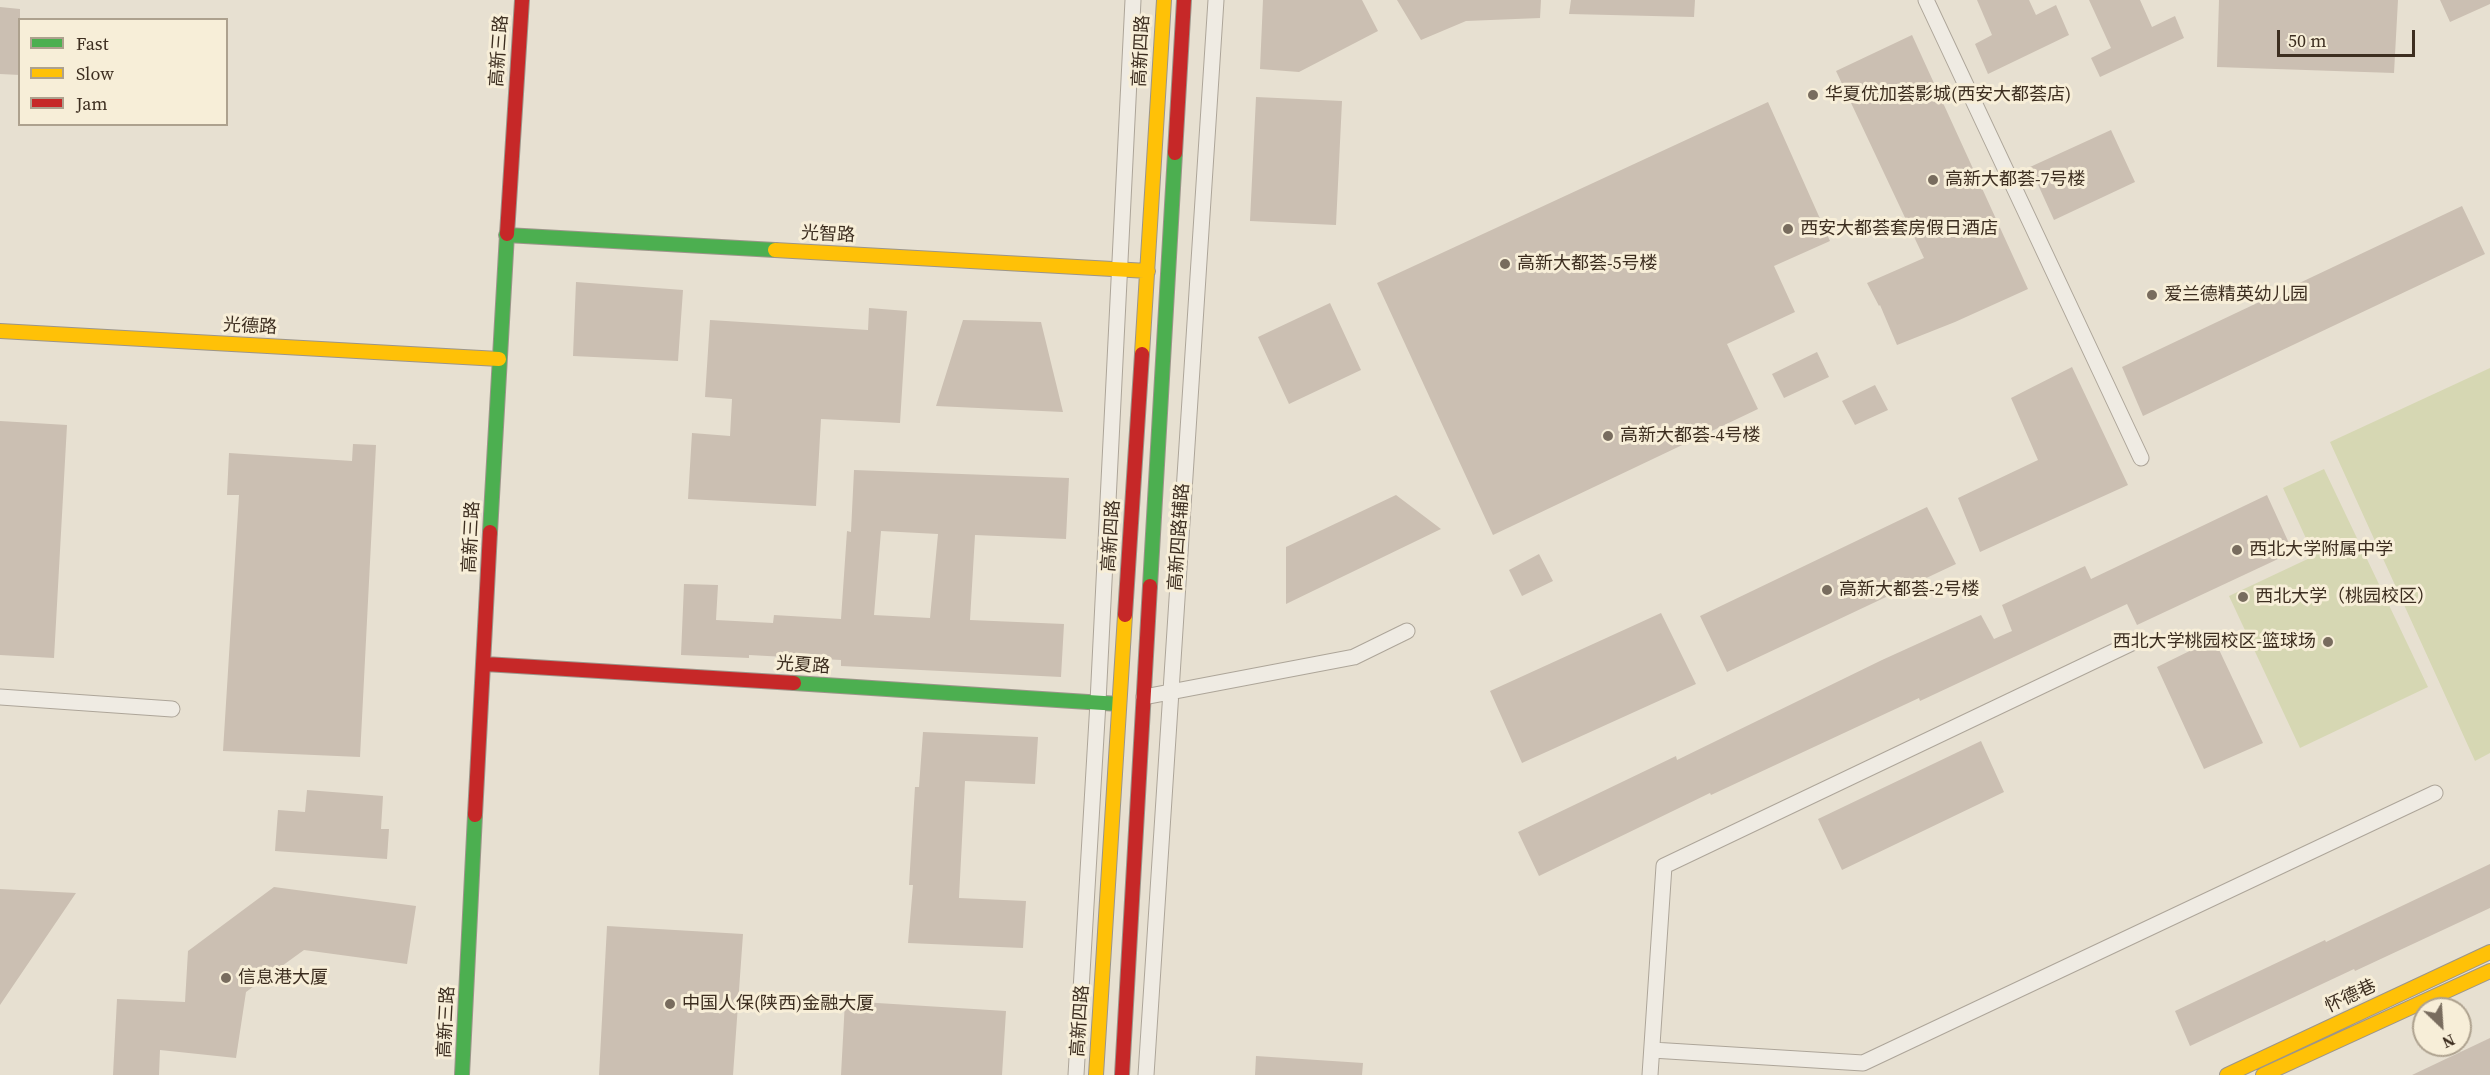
<!DOCTYPE html>
<html>
<head>
<meta charset="utf-8">
<style>
  body { margin:0 }
  #map { position:relative; width:2490px; height:1075px; overflow:hidden; background:#e7e0d1; font-family:"Source Serif 4",serif }
  canvas { display:block }
  .legend { position:absolute; left:18px; top:18px; width:210px; height:108px; box-sizing:border-box; background:#f7eed8; border:2px solid #ada18e; margin:0; padding:8px 10px; list-style:none; font-size:18px; color:#3d2e20 }
  .legend li { display:flex; align-items:center; gap:12px; height:30px }
  .legend b { width:30px; border:2px solid #ada18e }
  .north { position:absolute; left:2412px; top:997px; width:60px; height:60px; box-sizing:border-box; background:#f7eed8; border:2px solid #ada18e; border-radius:50%; rotate:155deg; font-size:16px; font-weight:700; line-height:24px; text-align:center; color:#3d2e20 }
  .north::after { content:''; display:block; margin:auto; width:21px; height:27px; background:#786c5e; clip-path:polygon(50% 0,100% 100%,50% 72%,0 100%) }
  .scale { position:absolute; left:2277px; top:30px; width:138px; height:27px; box-sizing:border-box; border:3px solid #3d2e20; border-top:0; padding-left:8px; font-size:18px; line-height:21px; white-space:nowrap; color:#3d2e20; -webkit-text-stroke:4px #f7eed8; paint-order:stroke }
</style>
</head>
<body>
<div id="map">
<canvas width="2490" height="1075"></canvas>
<ul class="legend">
<li><b style="height:8px;background:#4caf50"></b>Fast</li>
<li><b style="height:8px;background:#ffc107"></b>Slow</li>
<li><b style="height:8px;background:#c62828"></b>Jam</li>
</ul>
<div class="north">N</div>
<div class="scale">50 m</div>
</div>
<script>
const ctx = document.querySelector('canvas').getContext('2d');
ctx.lineJoin = 'round';
function fillPath(path, color) { ctx.fillStyle = color; ctx.fill(path, 'evenodd'); }
const poly = rows => new Path2D(rows.map(r => 'M' + r).join(''));
function strokePath(path, color, width, dash) { ctx.strokeStyle = color; ctx.lineWidth = width; ctx.lineCap = dash ? 'butt' : 'round'; ctx.setLineDash(dash || []); ctx.stroke(path); }
function drawText(font, color, halo, rows, align = 'center') {
  ctx.font = font + ' "Source Serif 4","Noto Sans SC",serif'; ctx.lineWidth = 6; ctx.setLineDash([]); ctx.textBaseline = 'middle'; ctx.strokeStyle = halo; ctx.fillStyle = color; for (const [text, x, y, turn = 0] of rows) {
    ctx.save(); ctx.translate(x, y); ctx.rotate((+turn || 0) * Math.PI / 180); ctx.textAlign = isNaN(turn) ? turn : align; if (halo) ctx.strokeText(text, 0, 0); ctx.fillText(text, 0, 0); ctx.restore();
  }
}
const green = poly([
  [2490,368,2490,753,2475,761,2330,442],
  [2324,469,2428,687,2300,748,2229,596,2314,556,2283,488]
]);
const building = poly([
  [1263,0,1362,0,1378,31,1299,72,1260,69],
  [1397,0,1541,0,1540,18,1466,21,1421,40],
  [1571,0,1695,0,1694,17,1569,14],
  [1977,0,2029,0,2036,15,2056,5,2069,35,1988,74,1975,44,1992,35],
  [2089,0,2140,0,2152,27,2175,16,2184,38,2100,77,2091,58,2111,48],
  [2219,0,2398,0,2394,73,2217,67],
  [2440,0,2490,0,2490,4,2450,22],
  [0,7,20,9,20,75,0,74],
  [1912,35,2028,289,1955,322,1897,345,1880,305,1879,306,1867,283,1924,258,1836,71],
  [1256,97,1342,101,1336,225,1250,221],
  [1768,102,1830,241,1774,266,1795,312,1727,344,1758,409,1493,535,1377,283],
  [2111,130,2135,182,2054,220,2030,167],
  [2462,206,2485,254,2143,416,2122,367],
  [576,282,683,290,678,361,573,356],
  [1330,303,1361,370,1289,404,1258,337],
  [869,308,907,311,900,423,821,419,816,506,688,499,692,433,730,436,732,399,705,397,710,320,868,330],
  [963,320,1041,322,1063,412,936,406],
  [1817,352,1829,377,1784,398,1772,374],
  [2072,367,2128,485,1980,552,1958,498,2038,460,2011,398],
  [1875,385,1888,410,1855,425,1842,401],
  [0,421,67,425,54,658,0,655],
  [353,444,376,445,360,757,223,751,239,495,227,495,229,453,352,461],
  [854,470,1069,478,1066,539,975,535,970,620,1064,624,1061,677,841,666,841,660,749,655,749,658,681,655,684,584,718,585,716,620,773,623,774,615,841,619,847,531,851,532],
  [881,531,938,534,930,618,874,615],
  [1396,495,1441,529,1286,604,1286,547],
  [2267,495,2293,552,2137,625,2127,604,1920,701,1919,698,1711,795,1710,793,1539,876,1518,832,1676,756,1677,760,1882,660,1981,615,1994,639,2012,631,2002,605,2085,566,2091,579],
  [1927,507,1956,564,1727,672,1700,616],
  [1539,554,1553,581,1522,596,1509,570],
  [1661,613,1696,684,1522,763,1490,691],
  [2214,639,2263,743,2204,769,2157,667],
  [923,732,1038,737,1035,784,965,781,959,898,1026,901,1023,948,908,943,913,885,909,885,915,787,919,787],
  [1981,741,2004,792,1842,870,1818,819],
  [307,790,383,796,381,829,389,829,387,859,275,851,278,810,305,812],
  [2490,864,2490,908,2355,971,2354,969,2190,1046,2175,1011,2325,940,2326,942],
  [274,887,416,906,407,964,304,950,246,992,236,1058,160,1050,159,1075,113,1075,117,999,185,1002,188,951],
  [0,889,76,893,0,1005],
  [607,926,743,934,733,1075,599,1075],
  [845,1001,1006,1011,1002,1075,841,1075],
  [2490,1038,2490,1075,2412,1075],
  [1256,1056,1363,1063,1362,1075,1255,1075]
]);
const street = poly([
  [1926,0,2141,458],
  [0,697,172,709],
  [1144,697,1354,657,1407,631],
  [1652,1050,1863,1063,2435,793],
  [1076,1075,1098,702,1133,0],
  [1146,1075,1216,0],
  [1650,1075,1664,866,2138,640]
]);
const fast = poly([
  [506,235,775,250],
  [490,532,507,234],
  [1150,586,1175,153],
  [794,683,1119,704],
  [462,1075,475,815]
]);
const slow = poly([
  [775,250,1148,271],
  [0,331,499,359],
  [1142,354,1164,0],
  [1096,1075,1125,615],
  [2227,1075,2490,952],
  [2263,1075,2490,971]
]);
const jam = poly([
  [1175,153,1184,0],
  [507,234,522,0],
  [1125,615,1142,354],
  [485,664,794,683],
  [475,815,490,532],
  [1122,1075,1150,586]
]);
const markers = [
  [1813,95,6,"#786c5e"],
  [1933,180,6,"#786c5e"],
  [1788,229,6,"#786c5e"],
  [1505,264,6,"#786c5e"],
  [2152,295,6,"#786c5e"],
  [1608,436,6,"#786c5e"],
  [2237,550,6,"#786c5e"],
  [1827,590,6,"#786c5e"],
  [2243,597,6,"#786c5e"],
  [2328,642,6,"#786c5e"],
  [226,978,6,"#786c5e"],
  [670,1004,6,"#786c5e"]
];
const streetNames = [
  ["高新三路",500,51,-86],
  ["高新四路",1142,51,-87],
  ["光智路",828,235,3],
  ["光德路",250,327,3],
  ["高新四路",1112,536,-86],
  ["高新三路",472,537,-87],
  ["高新四路辅路",1180,537,-86],
  ["光夏路",803,666,4],
  ["怀德巷",2351,997,-25],
  ["高新四路",1081,1021,-86],
  ["高新三路",447,1022,-87]
];
const poiNames = [
  ["华夏优加荟影城(西安大都荟店)",1825,95],
  ["高新大都荟-7号楼",1945,180],
  ["西安大都荟套房假日酒店",1800,229],
  ["高新大都荟-5号楼",1517,264],
  ["爱兰德精英幼儿园",2164,295],
  ["高新大都荟-4号楼",1620,436],
  ["西北大学附属中学",2249,550],
  ["高新大都荟-2号楼",1839,590],
  ["西北大学（桃园校区）",2255,597],
  ["西北大学桃园校区-篮球场",2316,642,"right"],
  ["信息港大厦",238,978],
  ["中国人保(陕西)金融大厦",682,1004]
];
fillPath(green, '#d6d7b3');
fillPath(building, '#cbbfb2');
strokePath(street, '#ada599', 17);
strokePath(fast, '#9c958a', 16);
strokePath(slow, '#9c958a', 16);
strokePath(jam, '#9c958a', 16);
strokePath(street, '#efebe3', 15);
strokePath(fast, '#4caf50', 14);
strokePath(slow, '#ffc107', 14);
strokePath(jam, '#c62828', 14);
for (const [x, y, r, color] of markers) { const dot = new Path2D(); dot.arc(x, y, r, 0, 2 * Math.PI); ctx.fillStyle = color; ctx.fill(dot); strokePath(dot, '#f7eed8', 2); }
drawText('18px', '#3d2e20', '#f7eed8', streetNames);
drawText('18px', '#3d2e20', '#f7eed8', poiNames, 'left');
</script>
</body>
</html>
